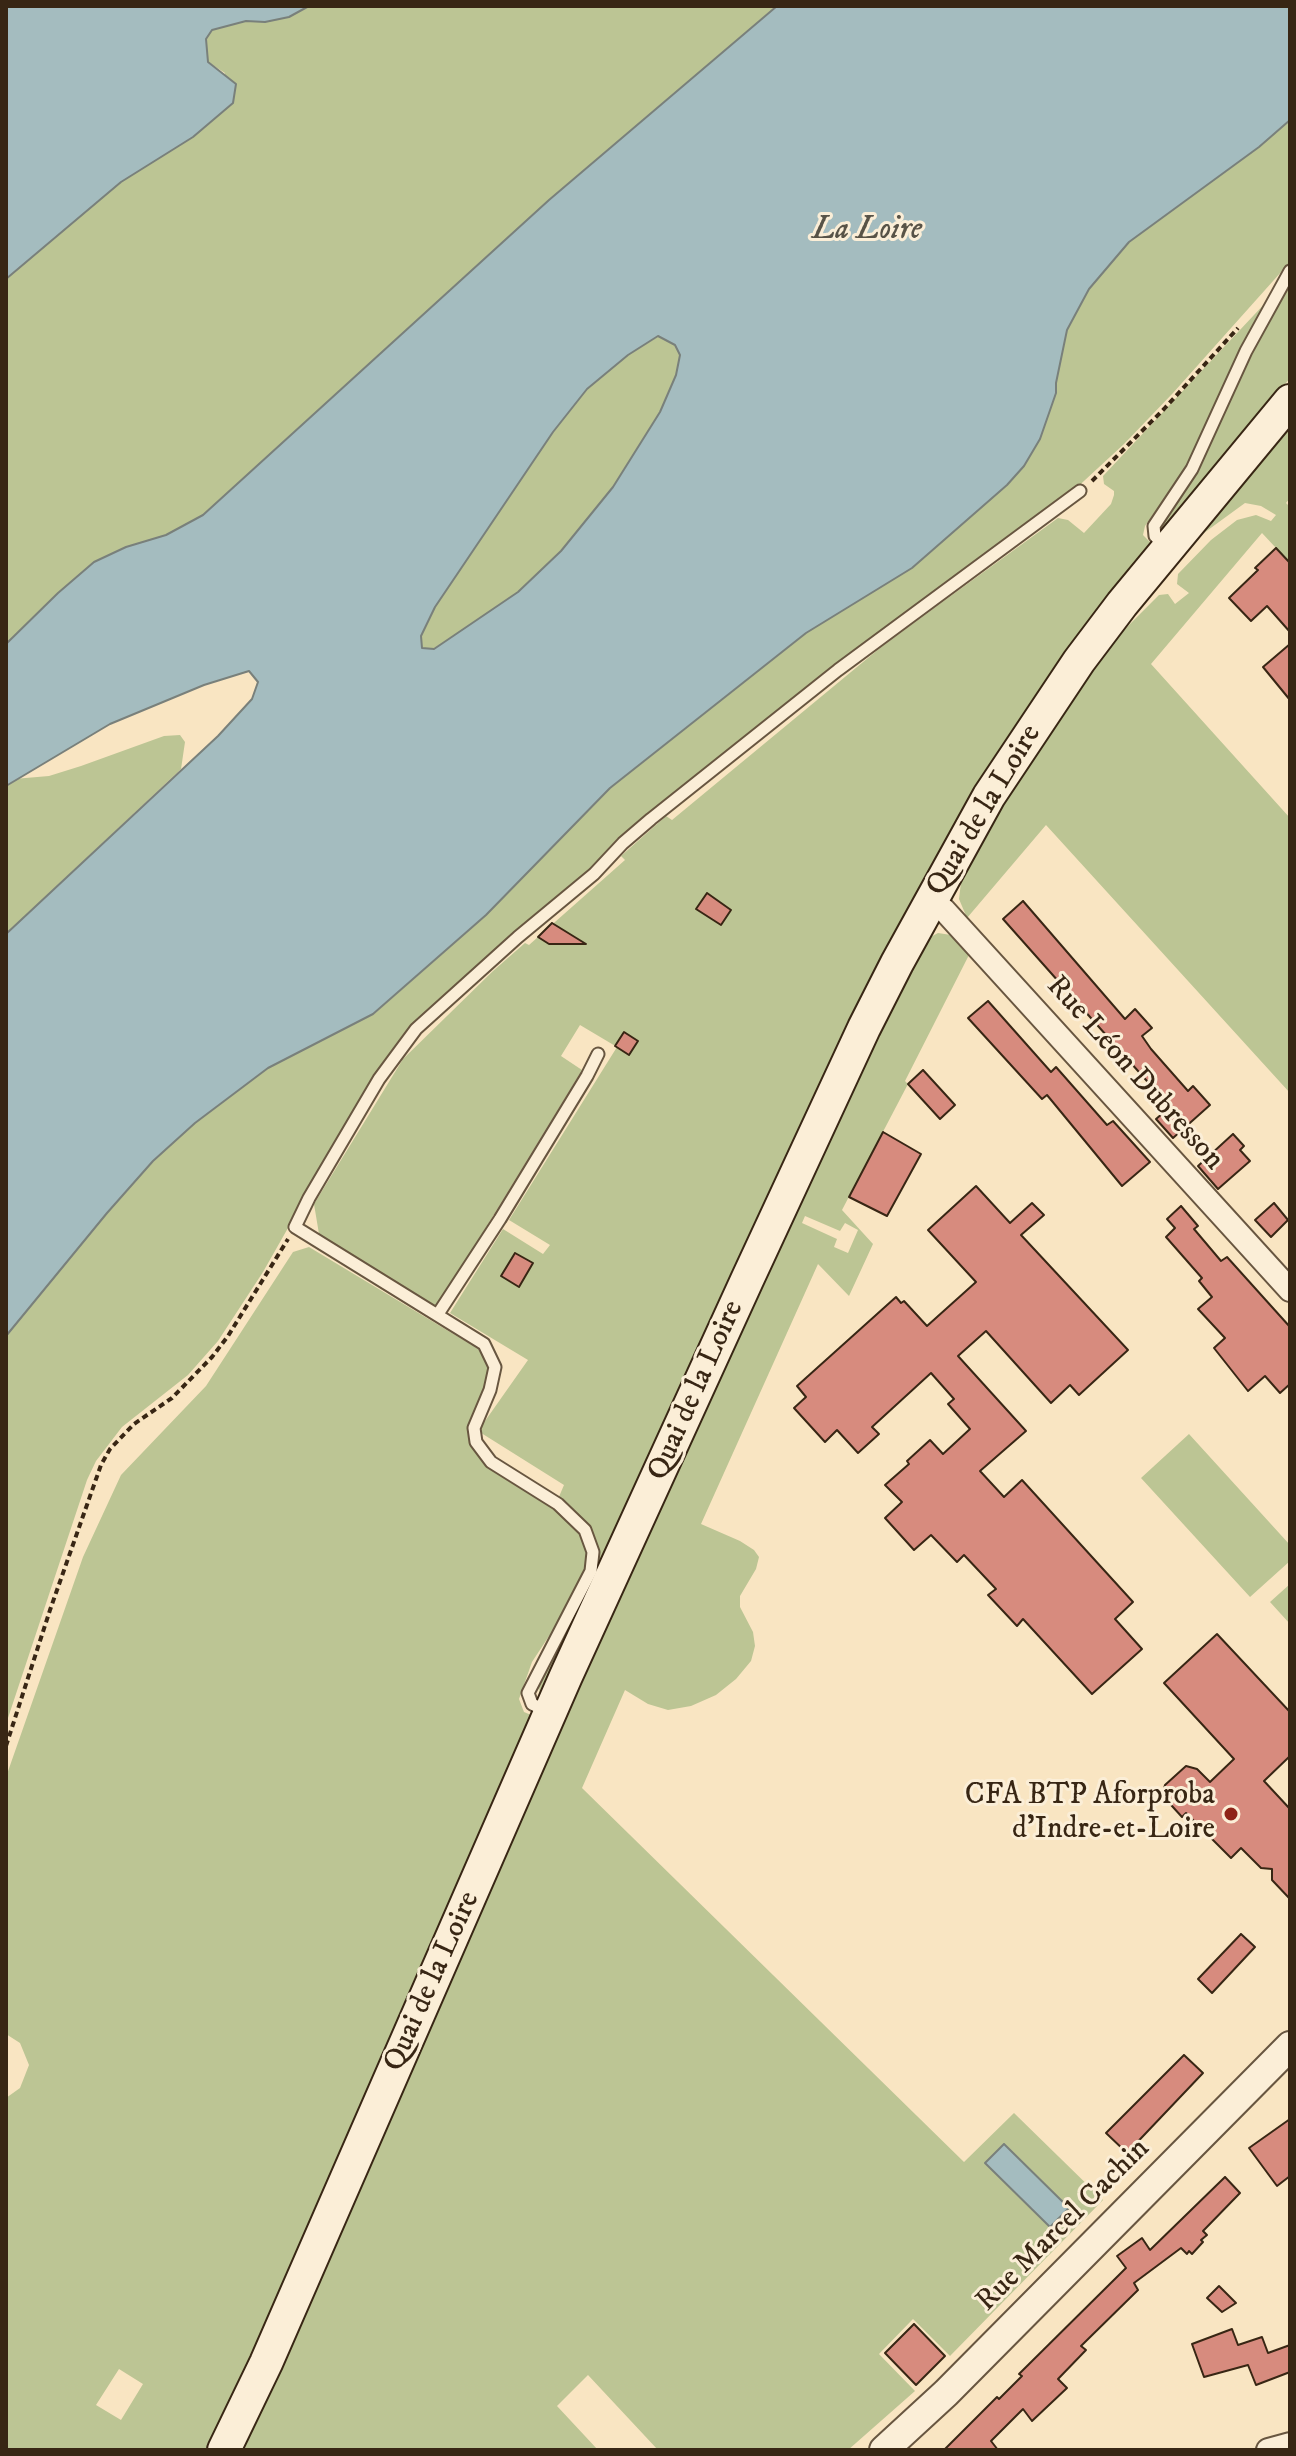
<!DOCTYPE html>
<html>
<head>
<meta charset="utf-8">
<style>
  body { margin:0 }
  #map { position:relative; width:1296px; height:2456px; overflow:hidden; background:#f9e5c2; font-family:"IM FELL DW Pica",serif }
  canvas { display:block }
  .frame { position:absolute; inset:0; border:8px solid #382614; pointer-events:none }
</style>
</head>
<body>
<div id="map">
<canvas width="1296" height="2456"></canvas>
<div class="frame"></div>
</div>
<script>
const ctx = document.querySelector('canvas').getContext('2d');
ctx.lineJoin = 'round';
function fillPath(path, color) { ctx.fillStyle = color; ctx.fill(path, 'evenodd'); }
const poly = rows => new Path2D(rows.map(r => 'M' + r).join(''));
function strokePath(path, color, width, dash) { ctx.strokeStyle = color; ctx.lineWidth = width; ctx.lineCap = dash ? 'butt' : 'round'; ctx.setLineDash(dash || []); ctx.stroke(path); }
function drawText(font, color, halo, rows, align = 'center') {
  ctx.font = font + ' "IM FELL DW Pica",serif'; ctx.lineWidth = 6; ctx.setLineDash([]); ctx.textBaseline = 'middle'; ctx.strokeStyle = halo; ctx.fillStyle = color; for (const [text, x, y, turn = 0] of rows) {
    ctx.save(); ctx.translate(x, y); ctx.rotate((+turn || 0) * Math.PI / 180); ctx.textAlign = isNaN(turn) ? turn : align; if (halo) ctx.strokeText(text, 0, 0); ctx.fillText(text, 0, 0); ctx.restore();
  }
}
const green = poly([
  [309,6,777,6,549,200,203,515,166,535,126,547,6,644,6,279,121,182,193,137,225,73,208,62,206,39,212,30,246,21,265,22,289,17],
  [1290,120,1290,262,1173,393,1124,444,1071,493,617,839,584,875,498,946,398,1042,380,1066,263,1272,218,1341,188,1375,122,1427,96,1461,87,1480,6,1724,6,1336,107,1213,153,1161,195,1123,268,1068,374,1014,486,915,610,788,806,633,912,568,1056,393,1056,383,1067,330,1089,289,1129,242,1259,147],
  [1290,280,1290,378,1163,534,1161,524,1192,481,1244,366],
  [1269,299,1190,461,1145,526,1143,535,1154,546,1073,647,540,1702,539,1684,542,1677,575,1616,598,1565,597,1543,583,1519,558,1499,564,1485,478,1431,528,1360,450,1313,503,1229,543,1254,550,1245,509,1220,617,1047,580,1025,561,1056,582,1070,437,1308,319,1234,314,1204,403,1059,493,971,525,943,529,945,625,860,621,856,666,816,672,820,880,648,941,603,1058,518,1068,520,1084,533,1111,504,1114,495,1114,491,1104,484,1103,476],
  [659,336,675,345,680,355,676,375,660,412,613,487,561,551,518,592,434,649,422,648,421,636,435,607,553,432,587,389,628,355],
  [1290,419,1290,498,1286,503,1290,507,1290,563,1262,533,1151,664,1290,818,1290,1093,1046,825,967,918,959,899,962,874,997,811,1113,641,1159,595,1168,594,1175,604,1189,593,1177,584,1178,574,1211,540,1237,520,1256,515,1271,521,1276,515,1261,506,1245,503,1197,538],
  [180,735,185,742,181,769,6,934,6,786,14,779,49,776,81,766,164,736],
  [938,933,951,935,970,953,905,1081,908,1084,842,1210,873,1244,849,1296,818,1264,701,1524,740,1541,754,1550,759,1557,756,1569,740,1596,740,1607,753,1632,755,1646,751,1661,736,1679,716,1695,691,1706,668,1710,648,1704,625,1690,582,1788,964,2162,1014,2113,1103,2200,950,2356,913,2319,879,2354,915,2391,848,2450,658,2450,588,2375,557,2406,598,2450,241,2450,323,2276,689,1437,869,1049,925,940],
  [805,1216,840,1231,845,1223,858,1230,848,1253,834,1247,837,1239,802,1223],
  [309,1247,480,1350,489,1368,489,1378,475,1449,486,1464,552,1506,576,1526,585,1542,587,1566,572,1601,532,1662,519,1699,524,1712,536,1717,210,2450,6,2450,6,2098,20,2088,29,2065,20,2043,6,2034,6,1777,83,1557,121,1475,206,1386,293,1252],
  [119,2369,143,2384,121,2420,96,2405],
  [1189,1434,1290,1545,1290,1561,1250,1597,1141,1478],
  [1290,1584,1290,1624,1270,1602]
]);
const water = poly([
  [6,6,309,6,289,17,265,22,246,21,212,30,206,39,208,62,236,84,233,103,193,137,121,182,6,279,6,6],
  [777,6,1290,6,1290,120,1259,147,1129,242,1089,289,1067,330,1056,383,1056,393,1040,439,1024,466,1007,485,912,568,806,633,610,788,486,915,373,1014,268,1068,195,1123,153,1161,107,1213,6,1336,6,934,218,736,252,699,258,682,249,671,204,685,110,724,6,786,6,644,58,593,94,562,126,547,166,535,203,515,549,200,777,6],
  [658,336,675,345,680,355,676,375,660,412,613,487,561,551,518,592,434,649,422,648,421,636,435,607,553,432,587,389,628,355,658,336],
  [1004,2144,1069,2208,1050,2227,985,2163,1004,2144]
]);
const building = poly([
  [1276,548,1290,563,1290,632,1267,606,1251,621,1229,598,1258,570,1255,568,1276,548],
  [1290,644,1290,700,1263,667,1290,644],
  [707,893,731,910,721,925,696,909,707,893],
  [1023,901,1125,1019,1135,1009,1152,1028,1142,1036,1151,1049,1188,1091,1193,1086,1210,1105,1173,1138,1156,1119,1170,1107,1003,919,1023,901],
  [552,923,586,944,549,944,538,937,552,923],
  [988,1001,1051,1072,1056,1067,1107,1125,1113,1121,1150,1162,1122,1186,1047,1095,1042,1099,968,1018,988,1001],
  [624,1032,638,1041,629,1055,615,1046,624,1032],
  [923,1070,955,1105,940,1119,908,1084,923,1070],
  [883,1132,921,1154,887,1216,849,1197,883,1132],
  [1233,1134,1244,1146,1240,1150,1250,1161,1218,1189,1198,1166,1233,1134],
  [976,1186,1010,1223,1032,1203,1044,1215,1021,1235,1128,1350,1079,1395,1070,1385,1051,1403,986,1331,958,1356,1026,1431,980,1471,1004,1497,1022,1480,1133,1602,1115,1619,1142,1649,1092,1694,1023,1619,1017,1626,988,1595,996,1589,964,1555,957,1562,931,1535,914,1550,885,1518,902,1502,885,1485,909,1464,907,1461,930,1440,943,1454,970,1429,948,1404,954,1399,931,1373,872,1427,879,1434,858,1453,837,1430,825,1442,794,1408,806,1397,797,1386,896,1297,901,1303,904,1301,927,1326,976,1282,928,1230,976,1186],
  [1274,1203,1288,1220,1271,1237,1255,1220,1274,1203],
  [1181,1206,1198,1226,1194,1229,1221,1261,1227,1257,1290,1327,1290,1384,1280,1393,1265,1376,1248,1391,1214,1348,1225,1338,1198,1309,1212,1297,1199,1281,1202,1278,1166,1237,1175,1228,1167,1219,1181,1206],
  [515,1253,533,1263,519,1287,501,1276,515,1253],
  [1217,1634,1290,1712,1290,1756,1264,1781,1290,1809,1290,1899,1272,1880,1272,1869,1261,1868,1241,1848,1231,1858,1186,1813,1182,1817,1162,1795,1165,1785,1186,1766,1197,1769,1210,1782,1234,1759,1164,1683,1217,1634],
  [1241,1934,1255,1947,1212,1993,1198,1979,1241,1934],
  [1184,2055,1203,2073,1127,2153,1106,2133,1184,2055],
  [1290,2119,1290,2176,1277,2186,1249,2148,1290,2119],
  [1225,2177,1240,2193,1203,2231,1207,2235,1201,2240,1203,2242,1192,2254,1189,2251,1187,2254,1181,2248,1134,2283,1138,2290,1081,2346,1086,2350,1058,2379,1067,2388,1032,2421,1023,2409,991,2441,998,2450,944,2450,997,2397,999,2399,1022,2376,1019,2374,1126,2268,1117,2256,1142,2238,1150,2250,1225,2177],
  [1219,2286,1236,2303,1222,2312,1207,2298,1219,2286],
  [914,2324,945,2356,916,2385,885,2353,914,2324],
  [1232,2329,1238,2345,1262,2337,1268,2353,1290,2345,1290,2372,1256,2385,1248,2365,1204,2377,1192,2344,1232,2329]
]);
const path = poly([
  [1092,481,1164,409,1238,328],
  [6,1746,50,1610,101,1465,110,1449,134,1424,172,1398,212,1357,228,1336,288,1239]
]);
const service = poly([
  [1167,549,1155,536,1154,526,1192,469,1246,351,1290,271],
  [438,1314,500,1219,587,1076,598,1054],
  [546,1711,532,1704,528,1693,591,1571,593,1552,585,1530,558,1504,491,1462,476,1442,474,1428,490,1390,495,1367,484,1344,295,1227,309,1198,379,1079,416,1029,518,937,594,874,623,843,651,819,838,670,1080,491]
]);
const minor = poly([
  [930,901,944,910,1290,1290],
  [1268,2450,1290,2444]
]);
const tertiary = poly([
  [884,2450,946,2393,1290,2046]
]);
const secondary = poly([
  [224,2450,266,2363,566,1676,747,1280,864,1028,897,963,989,796,1079,661,1122,604,1290,401]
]);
const markers = [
  [1231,1814,8,"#8f2418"]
];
const streetNames = [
  ["Quai de la Loire",985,811,-59],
  ["Rue Léon Dubresson",1134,1074,48],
  ["Quai de la Loire",697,1391,-66],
  ["Quai de la Loire",433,1982,-66],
  ["Rue Marcel Cachin",1064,2226,-45]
];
const poiNames = [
  ["CFA BTP Aforproba",1215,1797],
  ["d'Indre-et-Loire",1215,1831]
];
const waterNames = [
  ["La Loire",867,231]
];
fillPath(green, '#bcc594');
fillPath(water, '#a4bcbf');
strokePath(water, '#79807b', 2);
fillPath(building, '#d78b7e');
strokePath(building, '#382614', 2);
strokePath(service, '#685640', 15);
strokePath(minor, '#685640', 26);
strokePath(tertiary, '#685640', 32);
strokePath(secondary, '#382614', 36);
strokePath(path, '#382614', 4, [6, 4]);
strokePath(service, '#fbeed7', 11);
strokePath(minor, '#fbeed7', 22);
strokePath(tertiary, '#fbeed7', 28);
strokePath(secondary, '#fbeed7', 32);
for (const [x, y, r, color] of markers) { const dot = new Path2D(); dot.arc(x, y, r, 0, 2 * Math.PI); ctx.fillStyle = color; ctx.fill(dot); strokePath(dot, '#fbeed7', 3); }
drawText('30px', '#382614', '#fbeed7', streetNames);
drawText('30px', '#382614', '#fbeed7', poiNames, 'right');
drawText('italic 32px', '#585347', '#fbeed7', waterNames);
</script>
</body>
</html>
